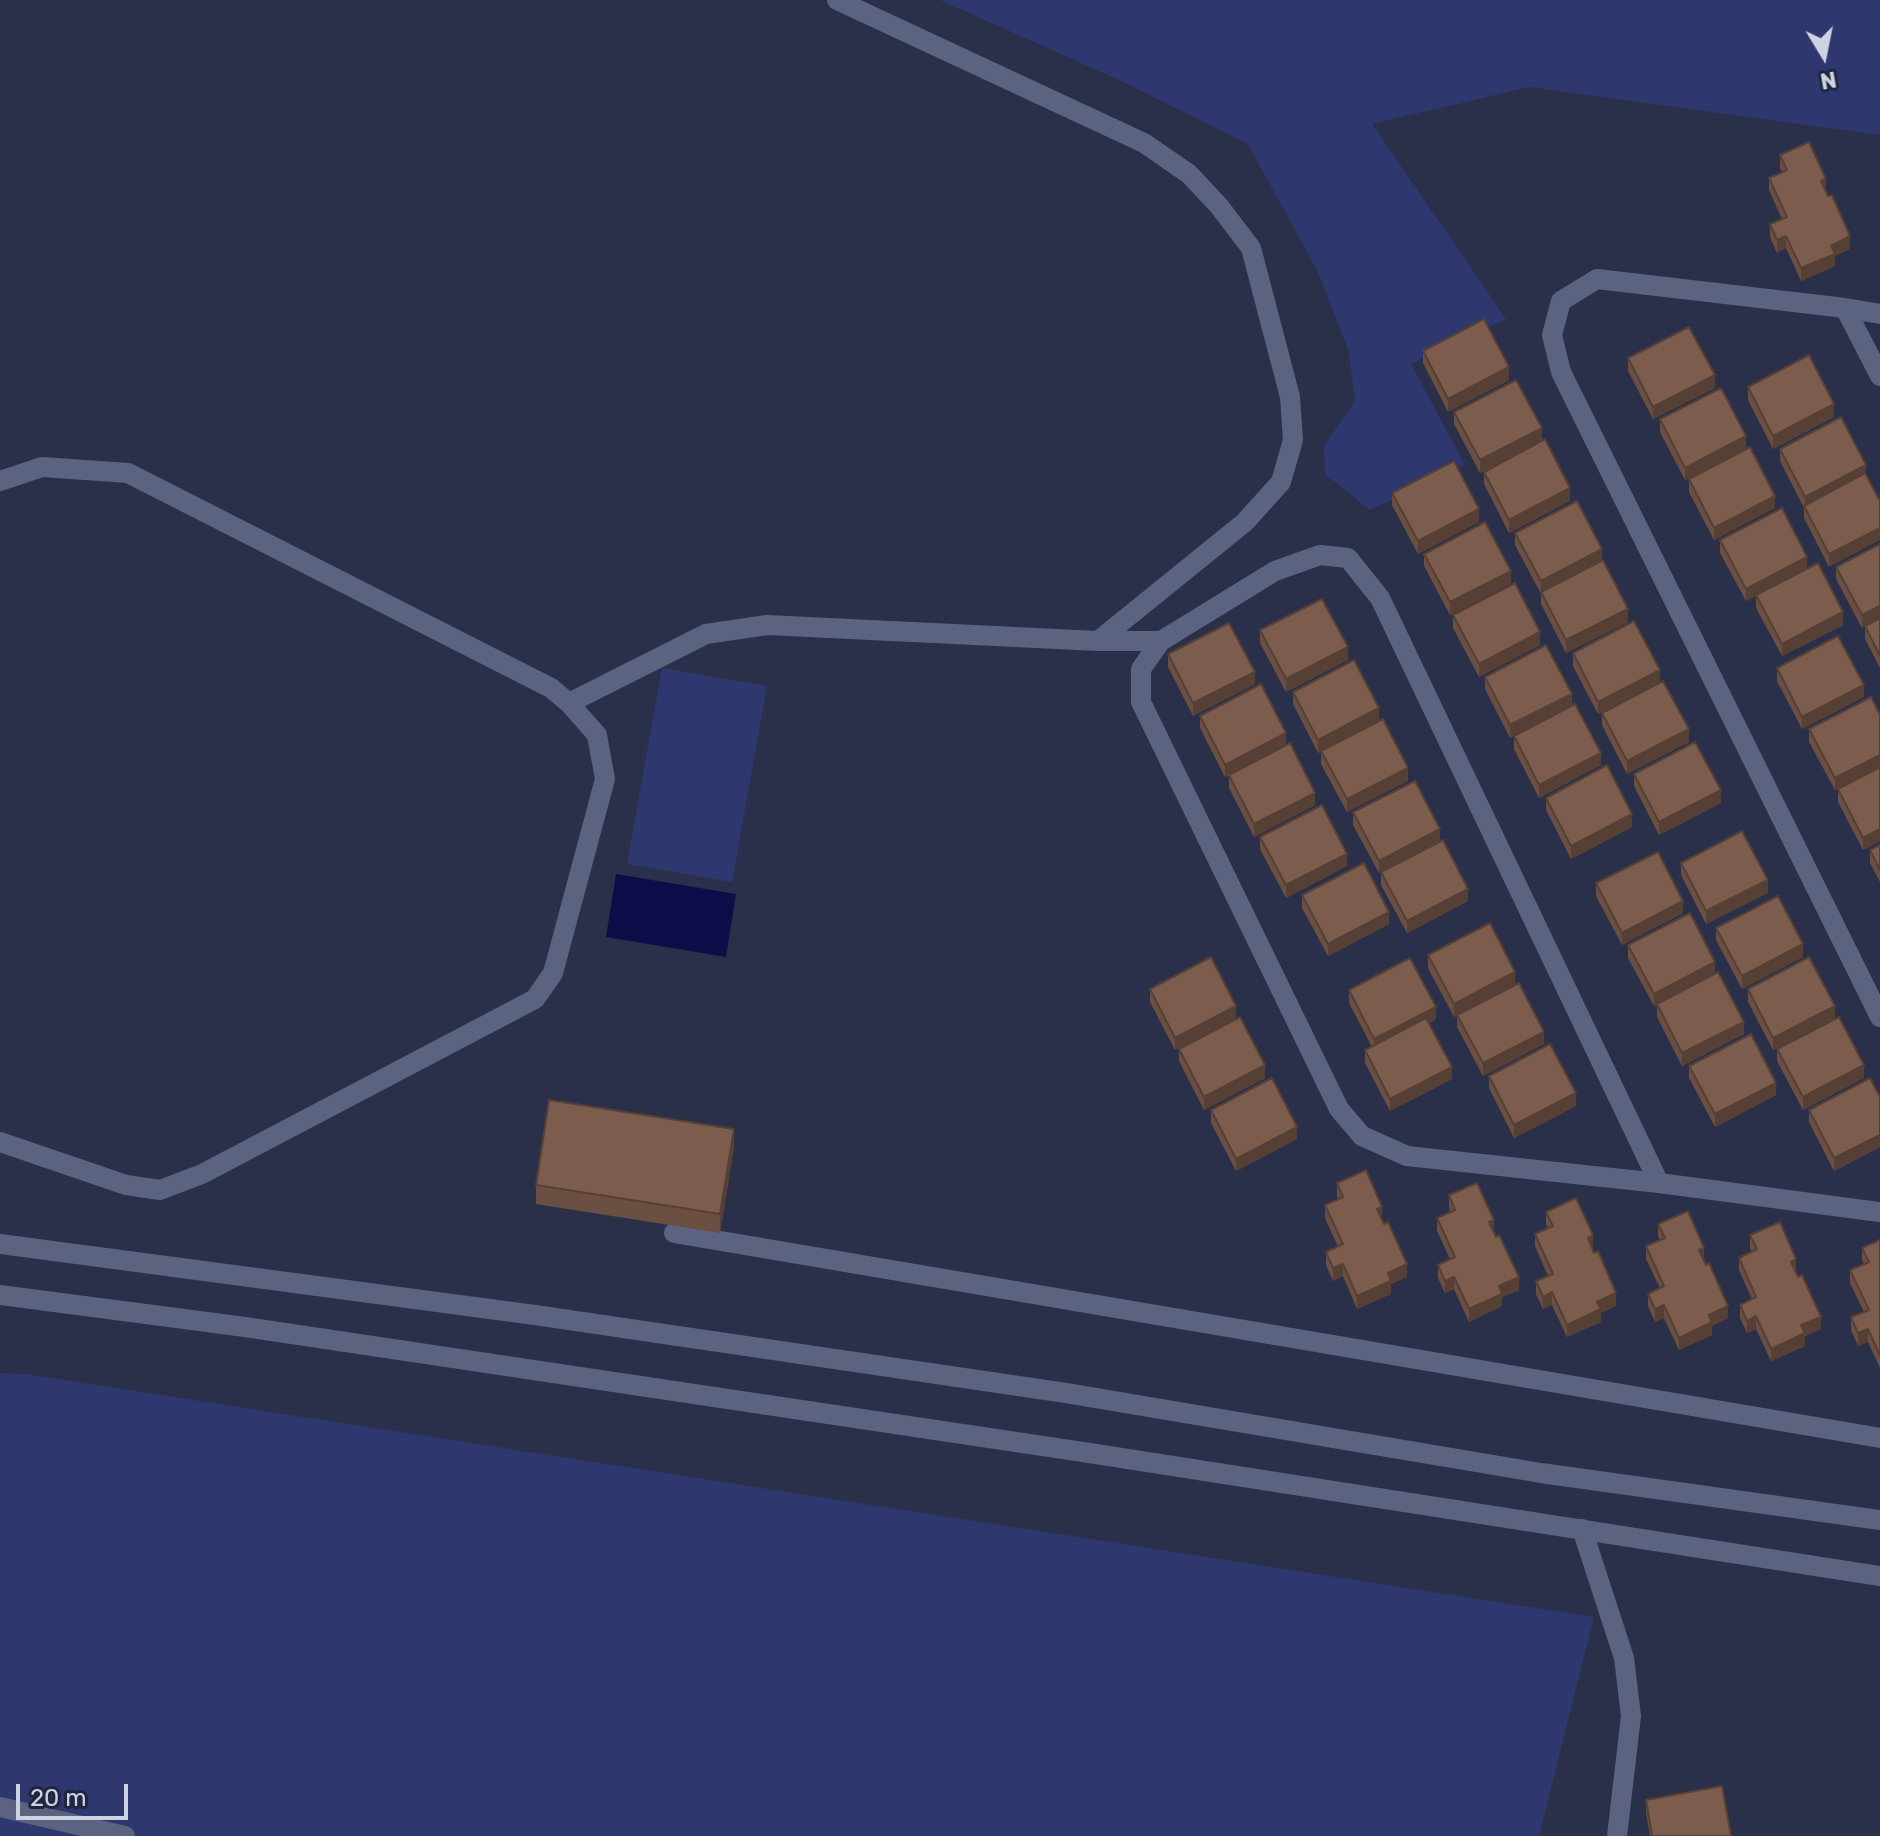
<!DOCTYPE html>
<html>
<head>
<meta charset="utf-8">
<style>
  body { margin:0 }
  #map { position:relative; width:1880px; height:1836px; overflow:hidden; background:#2a304a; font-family:Rubik,sans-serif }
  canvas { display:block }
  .north { position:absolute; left:1784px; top:16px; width:80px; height:80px; -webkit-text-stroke:6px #20263f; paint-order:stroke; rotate:170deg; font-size:22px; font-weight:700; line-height:32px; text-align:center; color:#ced3e4 }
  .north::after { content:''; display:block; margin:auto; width:28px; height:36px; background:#ced3e4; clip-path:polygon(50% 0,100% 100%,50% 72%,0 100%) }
  .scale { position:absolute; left:16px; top:1784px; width:112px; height:36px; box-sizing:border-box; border:4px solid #ced3e4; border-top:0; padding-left:10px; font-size:24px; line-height:28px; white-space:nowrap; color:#ced3e4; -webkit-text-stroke:6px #20263f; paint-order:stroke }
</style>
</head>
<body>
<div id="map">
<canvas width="1880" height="1836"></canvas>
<div class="north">N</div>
<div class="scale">20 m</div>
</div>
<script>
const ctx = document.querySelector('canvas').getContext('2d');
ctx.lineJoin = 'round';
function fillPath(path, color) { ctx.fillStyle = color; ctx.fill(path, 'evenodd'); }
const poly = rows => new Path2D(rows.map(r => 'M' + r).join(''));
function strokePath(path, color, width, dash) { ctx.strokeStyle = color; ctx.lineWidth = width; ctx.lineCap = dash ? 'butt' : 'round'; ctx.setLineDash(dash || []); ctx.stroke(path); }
const green = poly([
  [940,0,1880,0,1880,135,1529,87,1372,124,1506,319,1411,364,1465,465,1370,510,1325,474,1324,446,1355,401,1349,352,1318,272,1248,144,1117,79],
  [662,668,767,686,732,882,627,864],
  [0,1373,26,1374,1594,1617,1539,1836,0,1836]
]);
const water = poly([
  [616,874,736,894,726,957,606,937]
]);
const minor = poly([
  [837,0,1144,143,1189,174,1219,206,1251,248,1290,397,1293,440,1281,482,1245,522,1098,641],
  [1845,308,1880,376],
  [1880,314,1845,308,1597,279,1561,301,1552,335,1561,372,1880,1017],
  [0,481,42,467,128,473,551,688,569,703,597,735,605,779,553,973,535,999,202,1174,160,1190,126,1185,0,1142],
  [569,703,706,634,767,625,1098,641,1161,641],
  [1659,1183,1380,598,1348,558,1320,555,1275,571,1161,641,1141,669,1141,702,1339,1109,1362,1136,1407,1156,1659,1183,1880,1212],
  [674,1233,1880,1438],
  [0,1244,535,1315,1066,1393,1541,1473,1880,1520],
  [0,1295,245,1327,1083,1452,1880,1576],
  [1582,1529,1624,1658,1631,1716,1617,1836],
  [0,1807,125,1836]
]);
const wall = poly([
  [1780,155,1826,192,1850,249,1835,256,1835,266,1801,281,1786,248,1777,253,1770,237,1770,224,1782,219,1769,190,1769,178,1782,172,1780,168],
  [1423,351,1509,380,1448,412,1423,363],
  [1628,358,1715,388,1653,419,1628,371],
  [1748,387,1834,417,1773,449,1748,400],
  [1454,412,1542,441,1480,473,1454,424],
  [1660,419,1746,449,1775,508,1714,540,1689,492,1689,479,1737,454,1685,480,1660,432],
  [1780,449,1866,475,1829,567,1804,518,1804,508,1780,461],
  [1484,472,1570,501,1509,533,1484,484],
  [1392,493,1479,522,1418,554,1392,505],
  [1515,533,1602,560,1628,622,1566,653,1541,604,1541,594,1515,545],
  [1720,540,1807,568,1843,625,1782,656,1756,608,1756,596,1746,601,1720,553],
  [1424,554,1511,583,1450,615,1424,566],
  [1836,567,1880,618,1862,628,1836,579],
  [1453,615,1540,645,1479,677,1453,628],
  [1880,618,1880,668,1865,639,1865,626],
  [1260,630,1348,660,1286,692,1260,643],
  [1573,653,1660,682,1689,742,1627,774,1602,725,1602,713,1638,694,1598,714,1573,666],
  [1168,654,1255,684,1193,716,1168,667],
  [1777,668,1864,697,1802,729,1777,681],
  [1485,677,1572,706,1601,765,1539,798,1514,749,1514,736,1551,717,1510,738,1485,689],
  [1293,692,1379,721,1408,781,1347,812,1321,764,1321,751,1318,753,1293,704],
  [1880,715,1880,841,1863,850,1838,802,1838,789,1868,774,1835,790,1809,742,1809,729],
  [1200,716,1286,745,1315,805,1254,837,1229,788,1229,776,1225,777,1200,728],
  [1634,774,1721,803,1659,835,1634,786],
  [1546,798,1632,827,1571,859,1546,810],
  [1353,812,1440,841,1468,901,1407,933,1381,885,1381,872,1394,865,1379,873,1353,825],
  [1260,837,1347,866,1286,898,1260,849],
  [1880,845,1880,882,1870,863,1870,850],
  [1681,863,1768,893,1706,924,1681,875],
  [1596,883,1683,913,1622,945,1596,896],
  [1302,895,1389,924,1328,956,1302,908],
  [1716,928,1803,957,1742,989,1716,940],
  [1628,945,1715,974,1744,1034,1682,1066,1657,1017,1657,1005,1654,1006,1628,958],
  [1428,955,1515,985,1544,1044,1483,1076,1457,1027,1457,1015,1454,1017,1428,968],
  [1150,989,1236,1019,1265,1078,1204,1110,1179,1061,1179,1049,1226,1024,1175,1050,1150,1002],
  [1748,989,1835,1019,1864,1078,1803,1110,1777,1061,1777,1049,1824,1024,1773,1050,1748,1002],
  [1349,990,1436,1019,1429,1023,1452,1079,1390,1111,1365,1063,1365,1050,1372,1047,1349,1003],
  [1689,1066,1776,1095,1715,1127,1689,1078],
  [1489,1076,1576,1106,1514,1138,1489,1088],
  [1880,1097,1880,1147,1834,1171,1809,1122,1809,1110],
  [1211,1110,1297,1139,1236,1171,1211,1123],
  [734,1147,720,1233,536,1204,536,1185],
  [1337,1183,1382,1220,1407,1277,1391,1284,1391,1294,1357,1309,1343,1276,1333,1281,1326,1265,1326,1252,1338,1247,1325,1218,1325,1205,1338,1199,1337,1196],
  [1449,1195,1494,1232,1519,1290,1502,1297,1502,1306,1469,1322,1454,1289,1445,1293,1438,1278,1438,1265,1450,1259,1437,1231,1437,1218,1450,1212,1449,1208],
  [1546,1212,1592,1248,1616,1306,1601,1313,1601,1322,1567,1337,1552,1305,1543,1309,1536,1294,1536,1281,1548,1276,1535,1246,1535,1234,1548,1228,1546,1224],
  [1658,1224,1704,1261,1728,1318,1712,1326,1712,1335,1679,1350,1664,1318,1655,1322,1648,1306,1648,1294,1660,1288,1646,1259,1646,1246,1660,1240,1658,1236],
  [1750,1235,1796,1272,1821,1329,1805,1336,1805,1346,1771,1361,1756,1329,1747,1333,1740,1318,1740,1305,1752,1299,1739,1270,1739,1258,1752,1252,1750,1248],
  [1880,1240,1880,1368,1868,1342,1858,1346,1851,1330,1851,1317,1864,1312,1850,1283,1850,1270,1864,1264,1862,1260,1862,1248],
  [1646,1800,1731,1836,1650,1836,1646,1813]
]);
const shadedWall = poly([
  [1826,179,1826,192,1821,181],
  [1786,236,1786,248,1777,253,1777,240],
  [1850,236,1850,249,1835,256,1835,266,1801,281,1801,268,1831,246],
  [1509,367,1509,380,1448,412,1448,399],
  [1715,375,1715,388,1653,419,1653,407],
  [1834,404,1834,417,1773,449,1773,436],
  [1542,428,1542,441,1480,473,1480,460],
  [1746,436,1746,449,1685,480,1685,468],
  [1866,465,1866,478,1805,507,1805,497],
  [1570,488,1570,501,1509,533,1509,520],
  [1775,496,1775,508,1714,540,1714,528],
  [1479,509,1479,522,1418,554,1418,541],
  [1880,528,1880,540,1829,567,1829,554],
  [1602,549,1602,562,1541,594,1541,581],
  [1807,557,1807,570,1746,601,1746,589],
  [1511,571,1511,583,1450,615,1450,602],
  [1880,606,1880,618,1862,628,1862,615],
  [1628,609,1628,622,1566,653,1566,640],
  [1843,612,1843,625,1782,656,1782,644],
  [1540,632,1540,645,1479,677,1479,664],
  [1348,647,1348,660,1286,692,1286,679],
  [1660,670,1660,683,1598,714,1598,702],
  [1255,672,1255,684,1193,716,1193,703],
  [1864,685,1864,697,1802,729,1802,717],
  [1572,694,1572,706,1510,738,1510,725],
  [1379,708,1379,721,1318,753,1318,740],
  [1689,729,1689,742,1627,774,1627,761],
  [1286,733,1286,745,1225,777,1225,765],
  [1601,753,1601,765,1539,798,1539,785],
  [1880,755,1880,767,1835,790,1835,778],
  [1408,768,1408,781,1347,812,1347,799],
  [1721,790,1721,803,1659,835,1659,822],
  [1315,793,1315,805,1254,837,1254,824],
  [1632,814,1632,827,1571,859,1571,846],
  [1440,829,1440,842,1379,873,1379,861],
  [1880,829,1880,841,1863,850,1863,838],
  [1347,854,1347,866,1286,898,1286,885],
  [1768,880,1768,893,1706,924,1706,911],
  [1468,889,1468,901,1407,933,1407,921],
  [1683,901,1683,913,1622,945,1622,933],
  [1389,912,1389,924,1328,956,1328,944],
  [1803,944,1803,957,1742,989,1742,976],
  [1715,962,1715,974,1654,1006,1654,994],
  [1515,972,1515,985,1454,1017,1454,1004],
  [1236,1006,1236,1019,1175,1050,1175,1038],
  [1835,1006,1835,1019,1773,1050,1773,1038],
  [1436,1007,1436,1019,1374,1051,1374,1039],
  [1744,1022,1744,1034,1682,1066,1682,1053],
  [1544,1032,1544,1044,1483,1076,1483,1063],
  [1265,1065,1265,1078,1204,1110,1204,1097],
  [1864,1065,1864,1078,1803,1110,1803,1097],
  [1452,1067,1452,1079,1390,1111,1390,1099],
  [1776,1083,1776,1095,1715,1127,1715,1114],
  [1576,1093,1576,1106,1514,1138,1514,1125],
  [1297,1127,1297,1139,1236,1171,1236,1159],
  [734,1129,734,1147,720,1233,720,1214],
  [1880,1135,1880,1147,1834,1171,1834,1158],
  [1382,1207,1382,1220,1377,1209],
  [1494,1220,1494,1232,1489,1222],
  [1593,1235,1593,1248,1588,1238],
  [1704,1248,1704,1261,1699,1250],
  [1796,1259,1796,1272,1791,1262],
  [1343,1264,1343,1276,1333,1281,1333,1268],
  [1407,1264,1407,1277,1391,1284,1391,1294,1357,1309,1357,1296,1388,1273],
  [1454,1277,1454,1289,1445,1293,1445,1281],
  [1519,1277,1519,1290,1502,1297,1502,1306,1469,1322,1469,1309,1499,1286],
  [1552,1292,1552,1305,1543,1309,1543,1297],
  [1616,1293,1616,1306,1601,1313,1601,1322,1567,1337,1567,1325,1597,1302],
  [1664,1305,1664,1318,1655,1322,1655,1309],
  [1728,1306,1728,1318,1712,1326,1712,1335,1679,1350,1679,1338,1709,1315],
  [1756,1316,1756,1329,1747,1333,1747,1321],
  [1821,1317,1821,1329,1805,1336,1805,1346,1771,1361,1771,1349,1801,1325],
  [1868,1329,1868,1342,1858,1346,1858,1333]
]);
const building = poly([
  [1809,142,1826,179,1821,181,1828,196,1832,195,1850,236,1831,246,1835,254,1801,268,1786,236,1777,240,1770,224,1787,217,1769,178,1787,170,1780,155,1809,142],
  [1484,319,1509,367,1448,399,1423,351,1484,319],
  [1689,327,1715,375,1653,407,1628,358,1689,327],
  [1809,355,1834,404,1773,436,1748,387,1809,355],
  [1516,380,1542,428,1480,460,1454,412,1516,380],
  [1721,388,1746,436,1685,468,1660,419,1721,388],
  [1841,417,1866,465,1805,497,1780,449,1841,417],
  [1545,439,1570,488,1509,520,1484,472,1545,439],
  [1750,447,1775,496,1714,528,1689,479,1750,447],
  [1454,461,1479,509,1418,541,1392,493,1454,461],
  [1865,473,1880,501,1880,528,1829,554,1804,506,1865,473],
  [1577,501,1602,549,1541,581,1515,533,1577,501],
  [1782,508,1807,557,1746,589,1720,540,1782,508],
  [1485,522,1511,571,1450,602,1424,554,1485,522],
  [1880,544,1880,606,1862,615,1836,567,1880,544],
  [1603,560,1628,609,1566,640,1541,592,1603,560],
  [1818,563,1843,612,1782,644,1756,595,1818,563],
  [1515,583,1540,632,1479,664,1453,615,1515,583],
  [1322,599,1348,647,1286,679,1260,630,1322,599],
  [1880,618,1880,656,1865,626,1880,618],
  [1634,621,1660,670,1598,702,1573,653,1634,621],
  [1229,623,1255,672,1193,703,1168,654,1229,623],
  [1838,636,1864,685,1802,717,1777,668,1838,636],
  [1546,645,1572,694,1510,725,1485,677,1546,645],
  [1354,660,1379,708,1318,740,1293,692,1354,660],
  [1663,681,1689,729,1627,761,1602,713,1663,681],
  [1261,684,1286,733,1225,765,1200,716,1261,684],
  [1871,697,1880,715,1880,755,1835,778,1809,729,1871,697],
  [1575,704,1601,753,1539,785,1514,736,1575,704],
  [1383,719,1408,768,1347,799,1321,751,1383,719],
  [1695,742,1721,790,1659,822,1634,774,1695,742],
  [1290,743,1315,793,1254,824,1229,775,1290,743],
  [1607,765,1632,814,1571,846,1546,798,1607,765],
  [1880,767,1880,829,1863,838,1838,789,1880,767],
  [1415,781,1440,829,1379,861,1353,812,1415,781],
  [1322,805,1347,854,1286,885,1260,837,1322,805],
  [1742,831,1768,880,1706,911,1681,863,1742,831],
  [1443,840,1468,889,1407,921,1381,872,1443,840],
  [1880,845,1880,870,1870,850,1880,845],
  [1658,852,1683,901,1622,933,1596,883,1658,852],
  [1364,863,1389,912,1328,944,1302,895,1364,863],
  [1778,896,1803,944,1742,976,1716,928,1778,896],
  [1690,913,1715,962,1654,994,1628,945,1690,913],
  [1490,923,1515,972,1454,1004,1428,955,1490,923],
  [1211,957,1236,1006,1175,1038,1150,989,1211,957],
  [1809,957,1835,1006,1773,1038,1748,989,1809,957],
  [1410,958,1436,1007,1374,1039,1349,990,1410,958],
  [1718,972,1744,1022,1682,1053,1657,1004,1718,972],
  [1519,983,1544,1032,1483,1063,1457,1015,1519,983],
  [1240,1017,1265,1065,1204,1097,1179,1049,1240,1017],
  [1839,1017,1864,1065,1803,1097,1777,1049,1839,1017],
  [1426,1018,1452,1067,1390,1099,1365,1050,1426,1018],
  [1751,1034,1776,1083,1715,1114,1689,1066,1751,1034],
  [1550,1044,1576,1093,1514,1125,1489,1076,1550,1044],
  [1272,1078,1297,1127,1236,1159,1211,1110,1272,1078],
  [1870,1078,1880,1097,1880,1135,1834,1158,1809,1110,1870,1078],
  [549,1100,734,1129,720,1214,536,1185,549,1100],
  [1366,1170,1382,1207,1377,1209,1384,1224,1388,1222,1407,1264,1388,1273,1391,1281,1357,1296,1343,1264,1333,1268,1326,1252,1343,1244,1325,1205,1343,1197,1337,1183,1366,1170],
  [1477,1183,1494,1220,1489,1222,1496,1237,1499,1235,1519,1277,1499,1286,1502,1294,1469,1309,1454,1277,1445,1281,1438,1265,1455,1257,1437,1218,1455,1210,1449,1195,1477,1183],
  [1576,1198,1593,1235,1588,1238,1594,1253,1598,1251,1616,1293,1597,1302,1601,1309,1567,1325,1552,1292,1543,1297,1536,1281,1553,1274,1535,1234,1553,1226,1546,1212,1576,1198],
  [1688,1211,1704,1248,1699,1250,1706,1265,1709,1263,1728,1306,1709,1315,1712,1322,1679,1338,1664,1305,1655,1309,1648,1294,1664,1286,1646,1246,1665,1238,1658,1224,1688,1211],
  [1780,1222,1796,1259,1791,1262,1798,1277,1802,1275,1821,1317,1801,1325,1805,1333,1771,1349,1756,1316,1747,1321,1740,1305,1756,1297,1739,1258,1757,1249,1750,1235,1780,1222],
  [1880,1240,1880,1356,1868,1329,1858,1333,1851,1317,1869,1310,1850,1270,1869,1262,1862,1248,1880,1240],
  [1722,1786,1731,1836,1652,1836,1646,1800,1722,1786]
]);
fillPath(green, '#2e386f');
fillPath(water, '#0d0e49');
strokePath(minor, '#5b6380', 20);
fillPath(wall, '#6a4f42');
fillPath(shadedWall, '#564036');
fillPath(building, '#7b5c4d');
strokePath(building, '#564036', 2);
</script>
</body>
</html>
